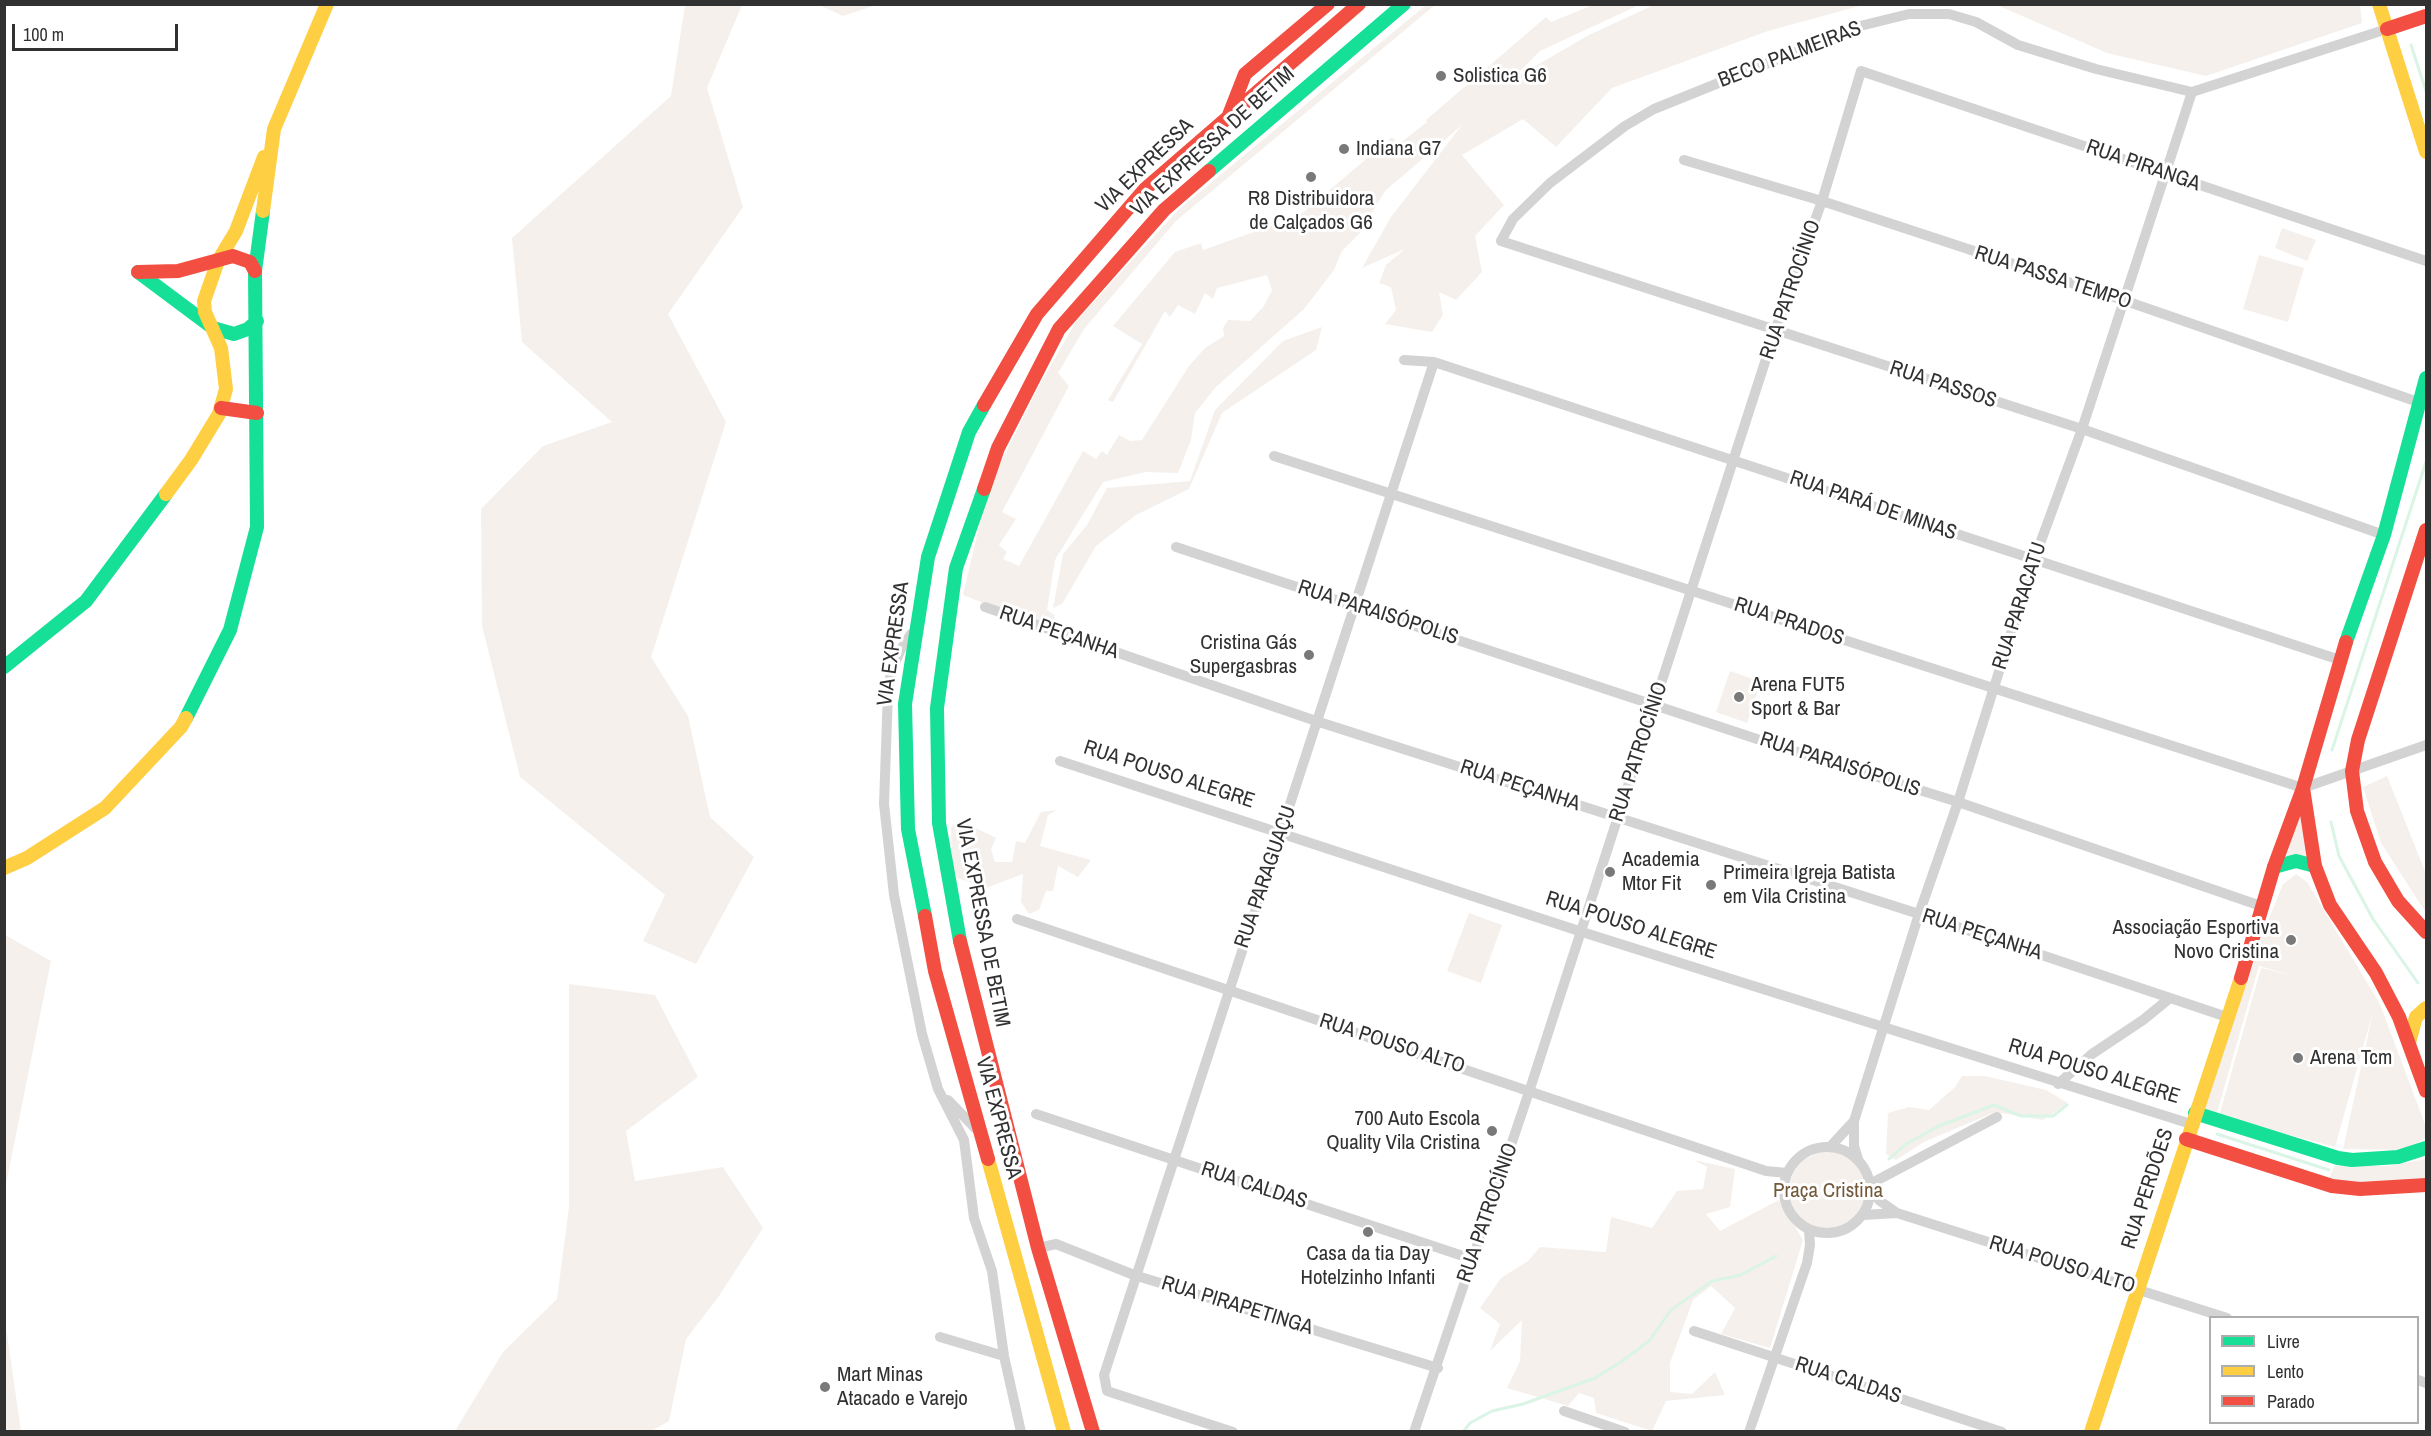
<!DOCTYPE html>
<html>
<head>
<meta charset="utf-8">
<style>
  body { margin:0 }
  #map { position:relative; width:2431px; height:1436px; overflow:hidden; background:#fff; font-family:"Archivo Narrow",sans-serif }
  canvas { display:block }
  .frame { position:absolute; inset:0; border:6px solid #313131; pointer-events:none }
  .legend { position:absolute; left:2209px; top:1316px; width:210px; height:108px; box-sizing:border-box; background:#fff; border:2px solid #adadad; margin:0; padding:8px 10px; list-style:none; font-size:18px; color:#313131 }
  .legend li { display:flex; align-items:center; gap:12px; height:30px }
  .legend b { width:30px; border:2px solid #adadad }
  .scale { position:absolute; left:12px; top:24px; width:166px; height:27px; box-sizing:border-box; border:3px solid #313131; border-top:0; padding-left:8px; font-size:18px; line-height:21px; white-space:nowrap; color:#313131; -webkit-text-stroke:4px #fff; paint-order:stroke }
</style>
</head>
<body>
<div id="map">
<canvas width="2431" height="1436"></canvas>
<div class="frame"></div>
<ul class="legend">
<li><b style="height:8px;background:#16e098"></b>Livre</li>
<li><b style="height:8px;background:#ffcf43"></b>Lento</li>
<li><b style="height:8px;background:#f24e42"></b>Parado</li>
</ul>
<div class="scale">100 m</div>
</div>
<script>
const ctx = document.querySelector('canvas').getContext('2d');
ctx.lineJoin = 'round';
function fillPath(path, color) { ctx.fillStyle = color; ctx.fill(path, 'evenodd'); }
const poly = rows => new Path2D(rows.map(r => 'M' + r).join(''));
function strokePath(path, color, width, dash) { ctx.strokeStyle = color; ctx.lineWidth = width; ctx.lineCap = dash ? 'butt' : 'round'; ctx.setLineDash(dash || []); ctx.stroke(path); }
function drawText(font, color, halo, rows, align = 'center') {
  ctx.font = font + ' "Archivo Narrow",sans-serif'; ctx.lineWidth = 6; ctx.setLineDash([]); ctx.textBaseline = 'middle'; ctx.strokeStyle = halo; ctx.fillStyle = color; for (const [text, x, y, turn = 0] of rows) {
    ctx.save(); ctx.translate(x, y); ctx.rotate((+turn || 0) * Math.PI / 180); ctx.textAlign = isNaN(turn) ? turn : align; if (halo) ctx.strokeText(text, 0, 0); ctx.fillText(text, 0, 0); ctx.restore();
  }
}
const green = poly([
  [685,5,742,5,707,88,743,207,668,314,726,422,651,657,688,716,710,817,754,857,696,964,643,941,665,895,520,777,482,626,481,509,543,446,612,422,522,342,512,238,671,96],
  [819,5,876,5,843,16],
  [1426,5,1435,5,1176,221,1084,329,1058,373,1069,386,1002,512,1016,519,999,545,1007,552,1003,559,1019,566,1083,451,1096,459,1102,451,1107,455,1119,435,1130,441,1142,440,1189,366,1205,348,1224,336,1223,328,1228,320,1250,321,1264,306,1272,290,1267,275,1217,288,1213,299,1205,293,1195,314,1178,305,1170,317,1165,311,1113,402,1108,400,1142,344,1113,326,1175,252,1201,243,1203,250,1299,216,1392,137,1399,144,1427,122,1426,120,1546,17,1551,22,1593,5,1639,5,1540,51,1511,80,1589,35,1654,5,1863,5,1768,31,1612,88,1556,147,1523,119,1462,155,1504,205,1475,236,1482,272,1456,300,1439,292,1443,315,1432,332,1385,324,1396,310,1391,287,1379,283,1386,265,1405,249,1362,268,1391,217,1462,125,1385,191,1359,234,1342,251,1334,270,1304,309,1216,387,1195,413,1191,440,1178,473,1146,472,1103,482,1055,560,1047,610,1055,615,1051,629,963,595,988,488,1040,384,1077,320,1178,210],
  [1997,5,2360,5,2362,23,2206,76,2107,53],
  [2282,228,2316,240,2307,261,2275,248],
  [2259,255,2304,268,2288,322,2243,309],
  [1322,327,1316,350,1222,413,1189,489,1136,515,1096,546,1062,604,1053,608,1063,554,1087,525,1107,488,1190,481,1215,410,1283,341],
  [1730,671,1761,682,1747,723,1716,712],
  [2387,776,2426,874,2426,913,2381,843,2363,787],
  [2301,806,2307,858,2286,856],
  [1057,810,1048,815,1040,846,1091,860,1078,877,1058,866,1053,891,1046,891,1039,910,1029,914,1021,902,1023,874,986,888,957,878,952,861,951,827,963,822,996,838,991,849,995,862,1012,862,1016,841,1025,843,1041,812],
  [2296,874,2307,882,2380,1004,2426,1127,2426,1137,2408,1150,2343,1149,2373,1012,2335,1147,2219,1116,2261,968,2290,975,2259,966,2217,1113,2203,1109,2270,916,2283,884],
  [1469,913,1502,925,1481,983,1447,971],
  [5,935,51,961,5,1189],
  [569,984,655,995,698,1077,626,1131,635,1181,723,1167,763,1228,719,1296,686,1339,669,1421,650,1432,455,1431,503,1352,557,1299,569,1207],
  [1962,1076,1985,1076,2046,1090,2068,1103,2043,1120,1995,1112,1924,1142,1896,1160,1886,1154,1888,1113,1909,1107,1929,1110,1955,1087],
  '1789 1191a39 39 0 1 1 78 0a39 39 0 1 1-78 0Z',
  [2426,1159,2426,1180,2358,1184,2328,1181,2334,1166,2389,1166],
  [1694,1160,1735,1169,1730,1207,1706,1214,1720,1231,1779,1200,1803,1240,1770,1348,1721,1334,1735,1308,1711,1286,1693,1300,1670,1363,1670,1392,1692,1394,1715,1372,1725,1395,1666,1401,1652,1431,1596,1413,1594,1398,1579,1393,1568,1406,1507,1388,1520,1361,1522,1320,1490,1351,1500,1324,1480,1308,1501,1278,1528,1261,1540,1247,1606,1252,1611,1217,1652,1228,1677,1191,1703,1189,1707,1167],
  [5,1327,7,1334,21,1431,5,1431]
]);
const stream = poly([
  [2411,45,2426,91],
  [2332,750,2426,462],
  [2331,822,2339,856,2373,919,2418,983],
  [2217,1134,2329,1170],
  [1889,1159,1906,1144,1939,1126,1994,1105,2021,1116,2053,1116,2067,1105],
  [1463,1432,1470,1423,1492,1411,1523,1404,1595,1378,1621,1362,1649,1341,1671,1310,1712,1281,1741,1275,1776,1256]
]);
const street = poly([
  [2192,92,2096,69,2018,45,1976,22,1949,14,1909,14,1860,26,1654,109,1625,126,1550,183,1513,219,1501,241,2082,429,2384,535],
  [2192,92,2387,29],
  [1684,160,1822,201,2123,300,2421,403],
  [1404,360,1434,362,2340,660],
  [1274,456,2303,788,2426,745],
  [1176,547,1772,744,1958,802,2264,907],
  [985,607,1316,721,1919,914,2227,1017],
  [911,634,901,649,891,672,888,692,884,804,894,895,922,1034,938,1089,964,1140,974,1218,992,1271,1004,1356,1021,1432],
  [1060,761,1579,931,2191,1124],
  [1017,919,1766,1171,1787,1173],
  [2058,1084,2092,1054,2143,1020,2170,998],
  [948,1100,975,1128],
  [1036,1114,1472,1259],
  '1784 1190a43 43 0 1 1 86 0a43 43 0 1 1-86 0Z',
  [1830,1147,1854,1121],
  [1858,1159,1854,1146,1854,1121,1919,914,1958,802,2034,560,2082,429,2192,92],
  [1870,1184,1997,1117],
  [1870,1189,1880,1201,1897,1213],
  [1863,1215,1897,1213,2227,1318],
  [1038,1248,1056,1244,1134,1275,1438,1368],
  [1694,1331,2002,1432],
  [940,1337,1004,1356],
  [2418,1380,2426,1383],
  [1564,1411,1625,1432],
  [1233,1432,1107,1391,1104,1375,1434,362],
  [1414,1432,1530,1089,1775,331,1822,201,1861,71,2426,261],
  [1749,1432,1807,1263,1810,1245,1809,1230]
]);
const fast = poly([
  [1209,171,1404,4],
  [138,272,213,328,234,334,248,329,257,321],
  [2346,642,2384,535,2426,378],
  [4,667,86,601,166,494],
  [186,718,230,630,257,527,255,271,263,211],
  [2274,867,2296,861,2315,866],
  [925,916,908,829,905,704,928,557,969,432,984,405],
  [960,941,939,823,937,708,956,568,984,489],
  [2195,1113,2338,1158,2352,1160,2398,1157,2426,1148]
]);
const slow = poly([
  [2379,4,2426,152],
  [263,211,274,129,327,4],
  [166,494,191,460,219,414,226,389,221,348,205,312,204,301,218,261,236,231,264,157],
  [4,868,27,858,105,808,181,727,186,718],
  [2409,1043,2416,1017,2426,1008],
  [988,1159,1064,1432],
  [2091,1432,2241,978]
]);
const jam = poly([
  [2387,29,2426,16],
  [1229,115,1245,74,1328,4],
  [138,272,178,271,233,256,250,262,255,271],
  [984,405,1037,314,1145,189,1359,4],
  [221,408,257,413],
  [984,489,998,448,1059,329,1164,210,1209,171],
  [2426,530,2358,740,2352,771,2357,811,2375,862,2398,901,2426,932],
  [2346,642,2303,788,2315,866,2330,905,2376,973,2399,1017,2426,1091],
  [925,916,935,971,988,1159],
  [960,941,1038,1248,1093,1432],
  [2241,978,2274,867,2302,791],
  [2186,1139,2332,1186,2360,1189,2426,1185]
]);
const markers = [
  [1441,76,6,"#797979"],
  [1344,149,6,"#797979"],
  [1311,177,6,"#797979"],
  [1309,655,6,"#797979"],
  [1739,697,6,"#797979"],
  [1610,872,6,"#797979"],
  [1711,885,6,"#797979"],
  [2291,940,6,"#797979"],
  [2298,1058,6,"#797979"],
  [1492,1131,6,"#797979"],
  [1368,1232,6,"#797979"],
  [825,1387,6,"#797979"]
];
const streetNames = [
  ["BECO PALMEIRAS",1790,55,-21],
  ["VIA EXPRESSA DE BETIM",1213,142,-42],
  ["VIA EXPRESSA",1145,166,-44],
  ["RUA PIRANGA",2143,166,19],
  ["RUA PASSA TEMPO",2053,278,18],
  ["RUA PATROCÍNIO",1791,290,-71],
  ["RUA PASSOS",1943,385,18],
  ["RUA PARÁ DE MINAS",1873,506,19],
  ["RUA PARACATU",2020,606,-72],
  ["RUA PARAISÓPOLIS",1378,613,18],
  ["RUA PRADOS",1789,622,18],
  ["RUA PEÇANHA",1059,633,19],
  ["VIA EXPRESSA",894,644,-82],
  ["RUA PATROCÍNIO",1639,752,-72],
  ["RUA PARAISÓPOLIS",1840,765,18],
  ["RUA POUSO ALEGRE",1169,775,18],
  ["RUA PEÇANHA",1520,786,18],
  ["RUA PARAGUAÇU",1266,877,-71],
  ["VIA EXPRESSA DE BETIM",982,923,79],
  ["RUA POUSO ALEGRE",1631,926,18],
  ["RUA PEÇANHA",1982,935,18],
  ["RUA POUSO ALTO",1392,1044,18],
  ["RUA POUSO ALEGRE",2094,1072,17],
  ["VIA EXPRESSA",998,1118,75],
  ["RUA CALDAS",1254,1186,18],
  ["RUA PERDÕES",2148,1189,-72],
  ["RUA PATROCÍNIO",1488,1213,-71],
  ["RUA POUSO ALTO",2062,1265,17],
  ["RUA PIRAPETINGA",1237,1306,17],
  ["RUA CALDAS",1848,1381,18]
];
const poiNames = [
  ["Solistica G6",1453,76],
  ["Indiana G7",1356,149],
  ["R8 Distribuidora",1311,199,"center"],
  ["de Calçados G6",1311,223,"center"],
  ["Cristina Gás",1297,643,"right"],
  ["Supergasbras",1297,667,"right"],
  ["Arena FUT5",1751,685],
  ["Sport & Bar",1751,709],
  ["Academia",1622,860],
  ["Mtor Fit",1622,884],
  ["Primeira Igreja Batista",1723,873],
  ["em Vila Cristina",1723,897],
  ["Associação Esportiva",2279,928,"right"],
  ["Novo Cristina",2279,952,"right"],
  ["Arena Tcm",2310,1058],
  ["700 Auto Escola",1480,1119,"right"],
  ["Quality Vila Cristina",1480,1143,"right"],
  ["Casa da tia Day",1368,1254,"center"],
  ["Hotelzinho Infanti",1368,1278,"center"],
  ["Mart Minas",837,1375],
  ["Atacado e Varejo",837,1399]
];
const parkNames = [
  ["Praça Cristina",1828,1191]
];
fillPath(green, '#f5f0ec');
strokePath(stream, '#daf4e5', 3);
strokePath(street, '#d3d3d3', 10);
strokePath(fast, '#16e098', 14);
strokePath(slow, '#ffcf43', 14);
strokePath(jam, '#f24e42', 14);
for (const [x, y, r, color] of markers) { const dot = new Path2D(); dot.arc(x, y, r, 0, 2 * Math.PI); ctx.fillStyle = color; ctx.fill(dot); strokePath(dot, '#fff', 2); }
drawText('21px', '#313131', '#fff', streetNames);
drawText('21px', '#313131', '#fff', poiNames, 'left');
drawText('21px', '#72593a', '#fff', parkNames);
</script>
</body>
</html>
